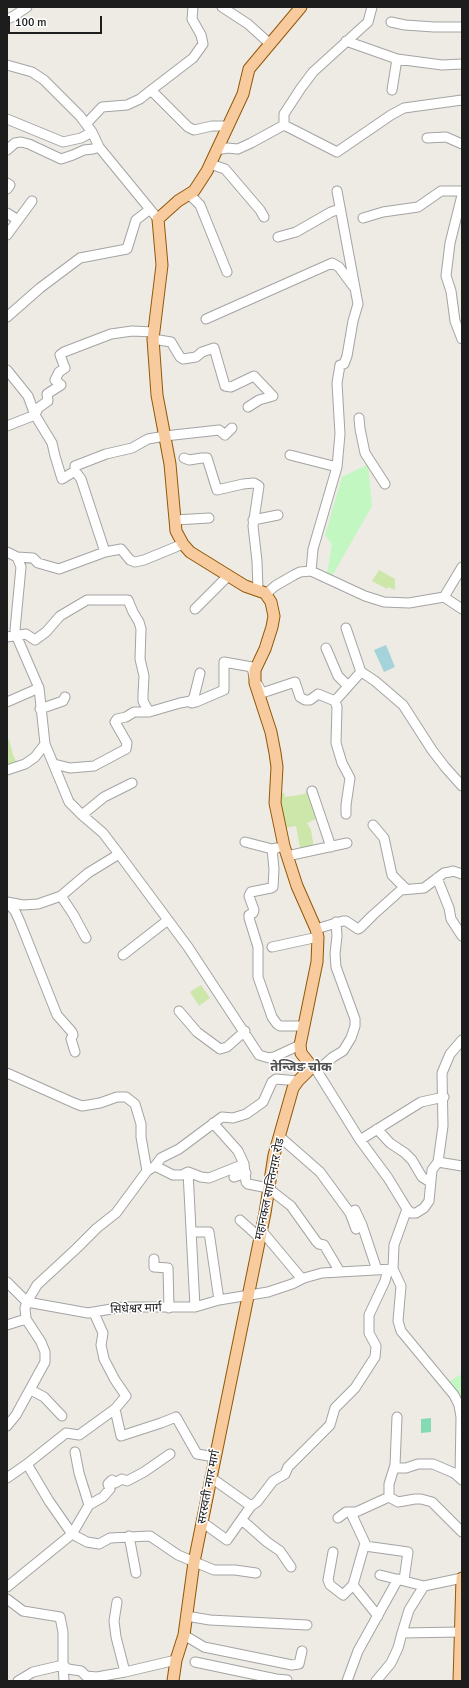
<!DOCTYPE html>
<html>
<head>
<meta charset="utf-8">
<style>
  body { margin:0 }
  #map { position:relative; width:469px; height:1688px; overflow:hidden; background:#eeeae4; font-family:Signika,sans-serif }
  canvas { display:block }
  .frame { position:absolute; inset:0; border:8px solid #1d1d1d; pointer-events:none }
  .scale { position:absolute; left:8px; top:16px; width:94px; height:18px; box-sizing:border-box; border:2px solid #1d1d1d; border-top:0; padding-left:5px; font-size:12px; line-height:14px; white-space:nowrap; color:#1d1d1d; -webkit-text-stroke:3px #fff; paint-order:stroke }
</style>
</head>
<body>
<div id="map">
<canvas width="469" height="1688"></canvas>
<div class="frame"></div>
<div class="scale">100 m</div>
</div>
<script>
const ctx = document.querySelector('canvas').getContext('2d');
ctx.lineJoin = 'round';
function fillPath(path, color) { ctx.fillStyle = color; ctx.fill(path, 'evenodd'); }
const poly = rows => new Path2D(rows.map(r => 'M' + r).join(''));
function strokePath(path, color, width, dash) { ctx.strokeStyle = color; ctx.lineWidth = width; ctx.lineCap = dash ? 'butt' : 'round'; ctx.setLineDash(dash || []); ctx.stroke(path); }
function drawText(font, color, halo, rows, align = 'center') {
  ctx.font = font + ' Signika,"Noto Sans Devanagari",sans-serif'; ctx.lineWidth = 3; ctx.setLineDash([]); ctx.textBaseline = 'middle'; ctx.strokeStyle = halo; ctx.fillStyle = color; for (const [text, x, y, turn = 0] of rows) {
    ctx.save(); ctx.translate(x, y); ctx.rotate((+turn || 0) * Math.PI / 180); ctx.textAlign = isNaN(turn) ? turn : align; if (halo) ctx.strokeText(text, 0, 0); ctx.fillText(text, 0, 0); ctx.restore();
  }
}
const grass = poly([
  [379,570,395,579,395,590,388,587,387,589,372,581],
  [7,739,9,739,13,755,18,765,7,768],
  [309,789,319,820,317,821,316,819,307,823,311,830,314,848,291,851,300,848,296,826,285,828,279,794,284,793,285,797,300,795,306,793,306,790],
  [201,985,210,998,199,1006,190,992]
]);
const park = poly([
  [368,464,372,506,332,576,327,574,332,544,325,535,342,477],
  [462,1374,462,1415,446,1383]
]);
const pitch = poly([
  [431,1418,431,1432,421,1433,421,1419]
]);
const water = poly([
  [386,645,395,667,384,672,374,650]
]);
const minor = poly([
  [222,7,248,24,269,43],
  [7,19,14,16,27,7],
  [391,22,405,25,434,27,462,27],
  [346,41,397,59,442,65,462,64],
  [7,65,32,72,44,80,80,116,92,132,99,147,158,219],
  [392,90,397,59],
  [150,91,193,58,203,44,201,35,192,19,193,7],
  [7,119,63,142,81,138,92,132],
  [86,124,102,107,127,105,140,99,150,91,155,94,188,127,194,130,212,126,228,126],
  [284,125,284,114,301,88,313,72,368,22,372,7],
  [427,138,446,137,462,144],
  [7,150,15,143,21,142,29,144,61,159,73,155,84,150,93,149,99,147],
  [216,150,227,148,238,149,251,143,284,125,337,152,391,115,404,108,462,100],
  [210,164,225,169,260,210,264,217],
  [7,183,10,185,7,189],
  [189,194,200,205,227,272],
  [462,195,450,243,446,276,451,291,455,321,462,339],
  [7,213,18,220],
  [363,218,383,212,418,207,441,191,462,191],
  [7,235,32,201],
  [278,237,296,232,331,212,340,209],
  [7,317,40,288,80,258,127,249,136,220,149,210],
  [206,319,332,263,339,267,353,286],
  [153,339,171,342,180,357,183,359,196,357,202,352,214,348,225,386,231,387,254,376,273,396,259,400,248,407],
  [7,370,28,396,35,415,52,443,55,456,62,479,75,471,81,479,105,552],
  [359,418,360,429,365,453,385,484],
  [7,426,35,415,38,408,48,401,47,394,61,385,55,380,59,372,65,368,60,355,64,352,111,334,132,331,154,332],
  [290,455,337,467],
  [184,458,189,460,202,458,207,458,217,490,243,484,254,483,259,486,253,526,257,561,258,590],
  [75,471,75,466,106,454,132,448,148,439,165,436,219,430,225,435,232,428],
  [175,520,209,518],
  [253,520,278,515],
  [7,552,17,557,21,567,15,630,16,635,39,688,45,744,69,802,82,815,103,833,119,854,188,947,259,1055,269,1058,274,1057,300,1045],
  [17,557,33,558,38,563,59,569,105,552,121,549,130,560,135,562,144,560,183,544],
  [311,571,313,549,337,467,340,434,337,383,340,365,344,364,347,356,353,321,358,304,337,191],
  [266,594,275,586,294,575,300,572,311,571,365,596,384,602,409,603,444,597,462,609],
  [444,597,462,567],
  [195,609,228,576],
  [346,628,361,672],
  [7,637,26,634,35,640,46,632,60,616,87,600,128,600,133,612,139,622,141,629,140,659,144,676,143,695,143,701,149,712],
  [326,648,338,676,348,686],
  [258,685,262,693,295,682,300,697,305,700,310,700,318,694,335,701,337,707,336,743,342,763,350,778,346,805,346,814],
  [191,701,194,697,200,673],
  [335,701,360,673,363,673,375,681,403,705,432,750,445,767,462,786],
  [7,702,39,688],
  [40,709,63,701,65,697],
  [54,764,70,768,94,766,126,749,127,743,115,722,117,719,126,717,134,712,149,712,180,703,191,701,192,703,196,702,224,690,224,662,252,667,254,678],
  [7,770,25,764,35,757,45,744],
  [312,791,331,847],
  [82,815,104,797,132,783],
  [373,825,384,838,392,875,406,889],
  [245,842,272,849,277,848],
  [272,849,274,869,273,887,271,888,251,892,249,896,254,910,253,913,249,915,249,918,258,947,258,977,272,1017,277,1024,280,1026,304,1026],
  [287,856,347,843],
  [437,878,449,908,451,919,462,936],
  [61,896,73,914,86,938],
  [7,902,15,911,20,922,57,1015,72,1032,73,1035,71,1039,75,1052],
  [7,902,23,905,38,904,61,896,88,873,119,854],
  [316,929,343,921,346,921,358,929,360,928,373,915,401,890,424,888,444,873,450,872,453,871,462,874],
  [272,947,318,937],
  [123,955,168,920],
  [179,1011,197,1032,220,1049,227,1047,245,1031],
  [312,1067,317,1071,360,1140,388,1178,407,1209,411,1213,416,1213,424,1208,429,1201,432,1170,438,1162,443,1126,442,1073,450,1054,462,1040],
  [317,1071,333,1057,343,1051,351,1038,355,1026,355,1019,336,967,335,954,337,936,336,922],
  [7,1073,74,1103,82,1106,100,1103,117,1097,126,1097,135,1104,141,1124,141,1137,147,1171],
  [213,1123,238,1151,244,1164,246,1182,248,1184,268,1188,291,1206,316,1241,319,1244,324,1245,340,1272],
  [377,1129,390,1143,405,1153,412,1160,422,1177,430,1182],
  [280,1137,320,1172,350,1213,356,1229,362,1225,377,1270],
  [360,1140,421,1102,444,1097],
  [438,1162,462,1166],
  [155,1166,173,1175,182,1175,188,1172,201,1177,209,1178,244,1164],
  [188,1172,195,1307],
  [234,1177,246,1173],
  [407,1209,394,1245,393,1269,401,1286,398,1321,401,1331,454,1395,459,1405,461,1417,460,1478,462,1480],
  [355,1210,362,1225],
  [240,1220,260,1238],
  [261,1230,302,1279],
  [191,1232,209,1232,219,1300],
  [154,1259,154,1267,168,1268,169,1308],
  [7,1282,27,1302,88,1313,123,1307,195,1307,219,1300,268,1292,292,1284,304,1278,322,1273,393,1269],
  [7,1325,26,1319],
  [31,1390,44,1397,62,1416],
  [115,1409,121,1436,161,1423,176,1417,197,1454,215,1457],
  [7,1426,16,1415,45,1362,45,1352,41,1342,26,1319,25,1308,27,1302,37,1285,77,1248,97,1228,116,1213,147,1171,155,1166,161,1158,179,1149,222,1117,233,1118,246,1114,263,1102,272,1082,276,1079,298,1081],
  [75,1452,79,1473,89,1505],
  [27,1464,49,1501,72,1534,87,1542,99,1544,110,1538,150,1536,178,1555,214,1570,235,1570,256,1573],
  [395,1465,398,1468,406,1468,418,1464,433,1464,454,1473,460,1478],
  [210,1477,251,1506],
  [7,1478,27,1464,66,1433,79,1435,86,1430,115,1409,126,1396,115,1380,104,1359,101,1345,103,1333,94,1313],
  [389,1497,389,1484,395,1465,397,1417],
  [351,1513,365,1543,353,1585,378,1616],
  [338,1518,346,1512,356,1512,389,1497,398,1502,415,1499,421,1499,432,1502,462,1532],
  [242,1520,267,1542,280,1551,291,1567],
  [202,1522,227,1540,251,1506,257,1502,273,1481,285,1474,288,1467,330,1425,335,1408,355,1388,375,1357,376,1346,369,1333,369,1315,385,1281,387,1273,384,1270],
  [129,1536,136,1573],
  [365,1546,408,1552,404,1580],
  [333,1552,328,1580,330,1585,343,1595,353,1585],
  [380,1575,424,1586,462,1578],
  [424,1586,409,1610,402,1633,461,1632],
  [7,1587,72,1534,89,1505,103,1497,110,1489,108,1484,112,1480,115,1483,122,1479,127,1481,144,1472,170,1454],
  [7,1599,23,1611,60,1617,63,1632,63,1665,68,1669,81,1671,86,1676,97,1677,125,1672,176,1660],
  [117,1602,114,1621,116,1637,125,1672],
  [186,1616,210,1620,307,1625],
  [184,1635,204,1647,292,1665,299,1664,302,1651],
  [195,1662,276,1679,287,1680],
  [18,1681,33,1672,63,1665,64,1681],
  [347,1681,358,1651,398,1579],
  [376,1681,391,1663,398,1648,402,1633]
]);
const major = poly([
  [173,1681,176,1660,184,1635,194,1562,265,1213,274,1155,293,1088,298,1081,312,1067,301,1053,300,1045,317,962,318,937,316,929,297,886,284,846,275,803,277,767,275,753,271,732,255,683,255,670,265,649,272,627,274,616,271,602,265,593,245,586,190,552,183,544,176,531,170,464,157,395,153,339,162,265,158,219,178,201,194,191,207,171,243,94,249,69,301,7],
  [459,1681,462,1578]
]);
const streetNames = [
  ["महानकल सान्तिनगर रोड",270,1189,-78],
  ["सिधेश्वर मार्ग",136,1309,-2],
  ["सरस्वती नगर मार्ग",209,1487,-79]
];
const neighbourhoodNames = [
  ["तेन्जिङ चोक",301,1068]
];
fillPath(grass, '#cde7ab');
fillPath(park, '#c2f7c2');
fillPath(pitch, '#84dbb3');
fillPath(water, '#a5d3da');
strokePath(minor, '#a4a4a4', 11);
strokePath(major, '#925805', 13);
strokePath(minor, '#fff', 9);
strokePath(major, '#f8cb9f', 11);
drawText('12px', '#1d1d1d', '#fff', streetNames);
drawText('bold 13px', '#505050', '#fff', neighbourhoodNames);
</script>
</body>
</html>
